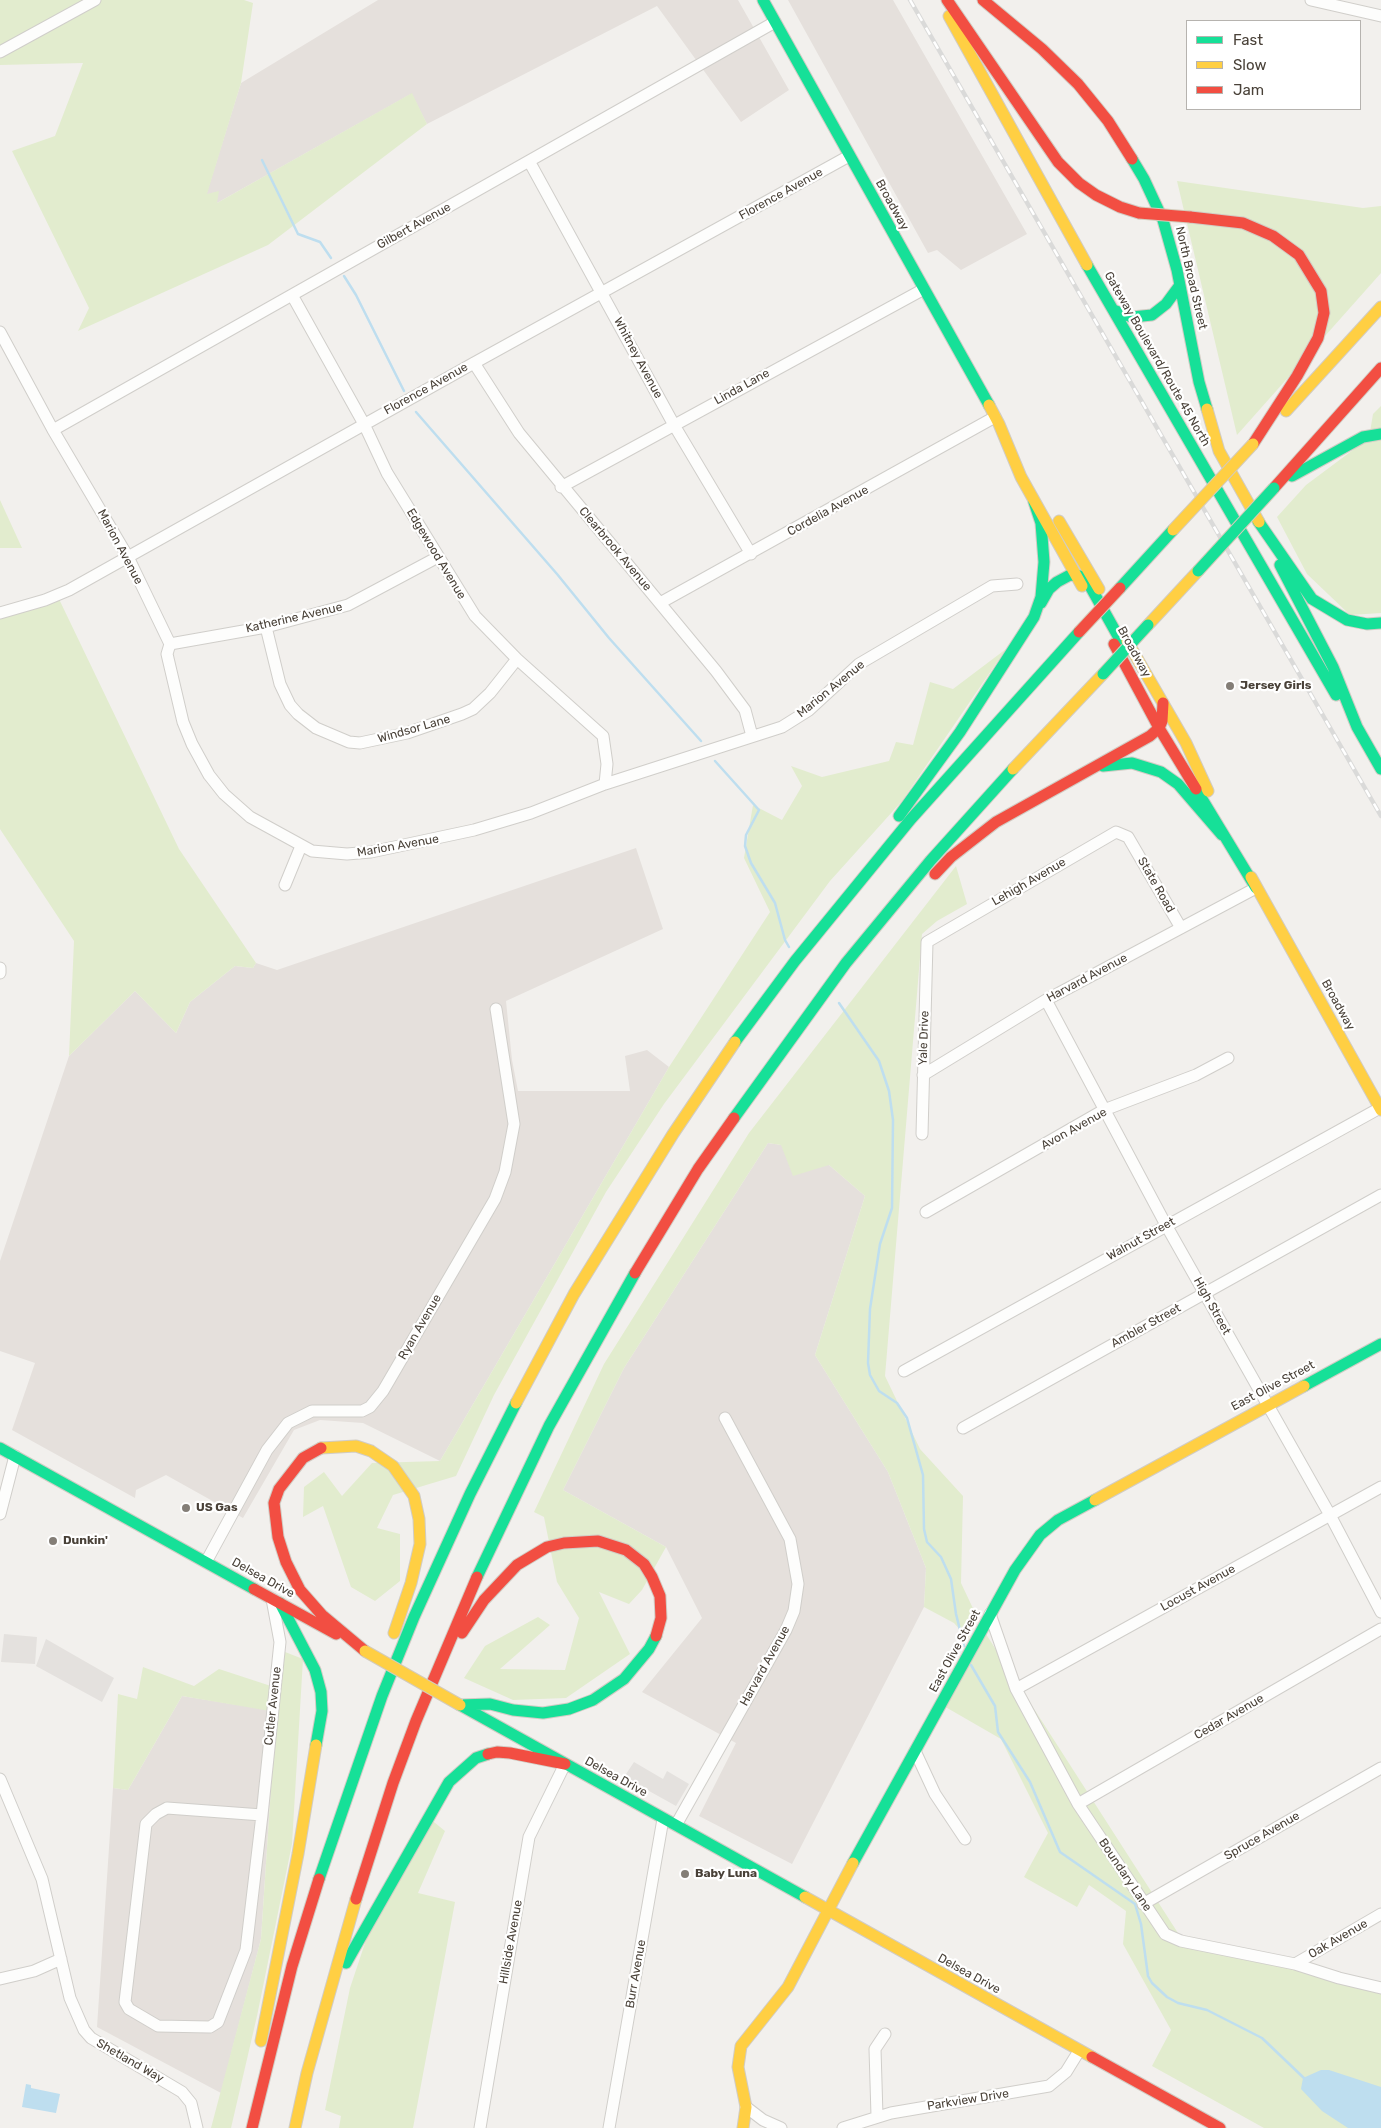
<!DOCTYPE html>
<html>
<head>
<meta charset="utf-8">
<style>
  body { margin:0 }
  #map { position:relative; width:1381px; height:2128px; overflow:hidden; background:#f2f0ed; font-family:Rubik,sans-serif }
  canvas { display:block }
  .legend { position:absolute; left:1186px; top:20px; width:175px; height:90px; box-sizing:border-box; background:#fff; border:1px solid #b6b3af; margin:0; padding:6px 9px; list-style:none; font-size:15px; color:#494138 }
  .legend li { display:flex; align-items:center; gap:10px; height:25px }
  .legend b { width:25px; border:1px solid #b6b3af }
</style>
</head>
<body>
<div id="map">
<canvas width="1381" height="2128"></canvas>
<ul class="legend">
<li><b style="height:6px;background:#16e098"></b>Fast</li>
<li><b style="height:6px;background:#ffcf43"></b>Slow</li>
<li><b style="height:6px;background:#f24e42"></b>Jam</li>
</ul>
</div>
<script>
const ctx = document.querySelector('canvas').getContext('2d');
ctx.lineJoin = 'round';
function fillPath(path, color) { ctx.fillStyle = color; ctx.fill(path, 'evenodd'); }
const poly = rows => new Path2D(rows.map(r => 'M' + r).join(''));
function strokePath(path, color, width, dash) { ctx.strokeStyle = color; ctx.lineWidth = width; ctx.lineCap = dash ? 'butt' : 'round'; ctx.setLineDash(dash || []); ctx.stroke(path); }
function drawText(font, color, halo, rows, align = 'center') {
  ctx.font = font + ' Rubik,sans-serif'; ctx.lineWidth = 4.5; ctx.setLineDash([]); ctx.textBaseline = 'middle'; ctx.strokeStyle = halo; ctx.fillStyle = color; for (const [text, x, y, turn = 0] of rows) {
    ctx.save(); ctx.translate(x, y); ctx.rotate((+turn || 0) * Math.PI / 180); ctx.textAlign = isNaN(turn) ? turn : align; if (halo) ctx.strokeText(text, 0, 0); ctx.fillText(text, 0, 0); ctx.restore();
  }
}
const industrial = poly([
  [378,0,738,0,789,90,741,122,657,6,427,124,411,94,217,203,206,195,241,83],
  [788,0,893,0,1027,234,961,270,937,250,928,253],
  [636,848,663,929,506,1001,512,1060,518,1091,630,1091,625,1056,647,1050,669,1067,440,1461,363,1423,320,1420,294,1430,243,1518,166,1475,136,1490,135,1498,12,1430,35,1363,0,1351,0,1261,69,1056,135,991,176,1033,190,1002,235,966,253,968,256,963,277,970],
  [768,1143,781,1145,829,1165,865,1196,815,1355,888,1472,926,1568,924,1607,792,1864,699,1816,736,1743,642,1692,702,1618,666,1547,563,1490,624,1368],
  [182,1696,276,1711,261,1939,221,2093,97,2027,113,1788,128,1790]
]);
const green = poly([
  [0,0,244,0,253,3,241,83,207,194,219,191,217,203,412,93,427,124,268,245,78,331,89,308,12,151,55,136,83,63,0,65],
  [1177,181,1363,208,1381,206,1381,273,1237,435],
  [1381,406,1381,613,1350,615,1307,574,1277,517,1306,485,1369,438,1373,414],
  [0,500,22,548,0,548],
  [58,597,179,849,256,963,253,968,235,966,190,1002,176,1033,135,991,69,1056,74,941,0,829,0,613],
  [1006,649,902,801,830,881,664,1104,606,1192,494,1395,456,1476,393,1495,377,1528,400,1534,400,1581,375,1601,351,1587,323,1506,303,1517,304,1487,324,1472,342,1496,372,1463,440,1461,669,1067,770,912,744,858,753,805,782,820,802,786,791,766,822,777,889,761,896,742,913,745,930,682,953,689],
  [956,866,967,904,937,921,922,934,885,1376,920,1449,963,1496,961,1583,978,1619,968,1639,954,1623,924,1607,926,1568,888,1472,815,1355,865,1196,829,1165,793,1176,781,1145,768,1143,624,1368,563,1490,666,1547,642,1590,629,1604,599,1592,630,1654,566,1698,513,1700,464,1678,485,1646,538,1617,550,1625,500,1669,565,1670,579,1618,557,1582,544,1517,534,1512,604,1364,749,1133],
  [984,1631,1185,1944,1381,1982,1381,2128,1264,2128,1152,2066,1171,2030,1123,1944,1126,1911,1089,1885,1077,1907,1024,1877,1048,1833,1001,1739,942,1705],
  [280,1650,303,1659,292,1844,257,2016,231,2128,211,2128,261,1939,276,1712,182,1696,128,1790,113,1788,118,1694,137,1699,143,1667,194,1686,219,1669,277,1688],
  [429,1818,445,1831,418,1893,455,1902,413,2128,339,2128,341,2116,325,2110,350,1988,374,1916]
]);
const parking = poly([
  [4,1634,37,1637,35,1664,1,1662],
  [46,1639,114,1678,102,1702,36,1666],
  [634,1762,663,1779,667,1771,689,1784,676,1806,624,1777]
]);
const water = poly([
  [1321,2070,1329,2070,1381,2087,1381,2128,1348,2128,1322,2111,1301,2089,1303,2078],
  [26,2084,31,2085,31,2088,60,2094,56,2113,22,2107]
]);
const stream = poly([
  [262,160,298,234,320,242,331,258],
  [344,276,356,295,404,391],
  [416,412,557,574,609,638,701,741],
  [715,761,759,810,746,835,745,846,751,863,775,903,785,940,789,947],
  [839,1003,879,1061,889,1091,893,1120,892,1208,880,1244,870,1309,868,1363,870,1375,879,1391,897,1403,907,1418,923,1475,924,1529,927,1542,941,1557,951,1579,956,1614,964,1646],
  [971,1665,995,1706,998,1732,1030,1782,1060,1852,1135,1904,1141,1924,1148,1976,1152,1983,1167,1997,1178,2003,1207,2010,1262,2038,1306,2080]
]);
const street = poly([
  [1311,0,1381,16],
  [0,52,95,0],
  [529,161,674,425,751,554],
  [292,295,364,424,387,473,475,616,517,659,603,736,607,764,605,784],
  [0,332,53,430,128,557,170,644,167,654,183,722,192,744,209,775,224,794,250,817,312,851,347,854,371,852,474,830,531,813,605,784,782,727,809,710,859,664,992,586,1017,584],
  [474,363,519,433,716,671,745,710,752,736],
  [53,430,775,22],
  [561,487,924,289],
  [660,603,995,417],
  [0,613,45,600,69,590,474,363,849,156],
  [266,627,280,684,290,705,298,714,316,728,349,742,360,743,407,733,462,714,473,709,490,693,517,659],
  [170,644,266,627,348,605,438,557],
  [285,885,301,846],
  [0,968,0,973],
  [1046,1000,1166,1225,1330,1515,1381,1612],
  [923,1075,1046,1000,1256,888],
  [922,1134,927,942,1116,832,1128,837,1181,928],
  [926,1212,1104,1110,1196,1075,1228,1058],
  [904,1371,1380,1108],
  [963,1428,1381,1195],
  [0,1514,15,1456],
  [206,1562,267,1450,288,1423,312,1411,362,1411,370,1407,383,1391,495,1199,505,1172,514,1124,496,1009],
  [990,1614,1016,1689,1078,1804,1165,1934,1181,1941,1295,1964,1339,1978,1381,1988],
  [1016,1689,1381,1487],
  [915,1751,935,1794,965,1839],
  [0,1779,42,1879,70,1998,84,2030,91,2038,182,2092,191,2103,197,2128],
  [1078,1804,1381,1629],
  [167,1808,262,1815,246,1950,218,2022,210,2027,158,2026,129,2009,125,2002,146,1824,156,1814,167,1808],
  [262,1815,280,1642,272,1599],
  [676,1825,786,1630,794,1611,798,1584,790,1539,725,1418],
  [1143,1904,1381,1768],
  [1295,1964,1381,1914],
  [0,1979,34,1971,61,1959],
  [746,2107,763,2120,781,2128],
  [877,2116,875,2049,885,2034],
  [480,2128,529,1837,565,1764],
  [609,2128,663,1819],
  [843,2128,891,2113,1049,2086,1066,2072,1079,2051]
]);
const fast = poly([
  [763,0,989,405],
  [1132,159,1144,179,1163,220,1177,270,1199,382,1207,409],
  [1087,265,1336,695],
  [1113,310,1132,317,1152,315,1166,304,1180,285],
  [1292,476,1363,437,1381,434],
  [1258,521,1312,599,1347,620,1367,624,1381,623],
  [1280,565,1333,667,1357,727,1381,769],
  [1120,588,1173,530],
  [1041,603,1049,589,1057,582,1070,575,1080,576,1090,586,1123,645,1133,652],
  [1103,766,1132,763,1161,772,1178,784,1222,835],
  [1196,789,1256,888],
  [899,816,960,732,1034,617,1041,597,1044,562,1041,523,1034,502],
  [735,1042,795,961,911,819,1079,632],
  [734,1118,846,963,931,860,1013,769],
  [1304,1386,1381,1344],
  [0,1448,254,1589],
  [477,1577,549,1426,635,1273],
  [280,1603,315,1670,321,1692,322,1711,316,1745],
  [460,1705,805,1897],
  [460,1705,490,1704,513,1710,543,1713,569,1709,593,1700,624,1679,649,1649,656,1636],
  [853,1863,1015,1570,1040,1535,1058,1520,1095,1500],
  [319,1879,382,1696,414,1617,470,1494,516,1403],
  [346,1963,449,1782,476,1758,488,1754]
]);
const slow = poly([
  [949,16,1087,265],
  [989,405,999,424,1021,477,1082,586],
  [1207,409,1219,451,1259,522],
  [1286,411,1381,307],
  [1059,521,1099,589],
  [1148,625,1198,571],
  [1127,641,1186,743,1208,791],
  [1013,769,1103,674],
  [1251,877,1381,1110],
  [516,1403,574,1294,673,1134,735,1042],
  [321,1448,356,1446,371,1451,393,1466,414,1496,419,1519,420,1544,411,1583,394,1633],
  [1095,1500,1304,1386],
  [805,1897,1092,2057],
  [261,2041,298,1854,316,1745],
  [295,2128,307,2073,356,1899],
  [743,2128,746,2107,738,2067,741,2046,788,1987,853,1863]
]);
const jam = poly([
  [947,0,1058,162,1079,183,1096,195,1120,207,1139,213],
  [983,0,1042,49,1078,84,1108,121,1132,159],
  [1190,217,1243,223,1273,236,1299,255,1321,291,1324,313,1318,338,1297,376,1253,444],
  [1274,488,1381,368],
  [1114,644,1159,728,1196,789],
  [935,874,951,857,996,822,1150,736,1159,728,1162,721,1163,703],
  [635,1273,698,1169,734,1118],
  [321,1448,303,1458,279,1489,274,1503,278,1537,286,1562,300,1590,322,1615,365,1651],
  [254,1589,336,1634],
  [462,1633,484,1600,517,1565,547,1547,564,1543,598,1541,626,1550,644,1564,652,1577,660,1596,661,1618,656,1636],
  [488,1754,497,1752,510,1753,565,1764],
  [356,1899,393,1783,416,1721,477,1577],
  [1092,2057,1220,2128],
  [252,2128,292,1966,319,1879]
]);
const rail = poly([
  [910,0,1381,816]
]);
const fastBridge = poly([
  [1198,571,1274,488],
  [1103,674,1148,625]
]);
const slowBridge = poly([
  [1173,530,1253,444],
  [365,1651,460,1705]
]);
const jamBridge = poly([
  [1139,213,1190,217],
  [1079,632,1120,588]
]);
const markers = [
  [1230,686,5,"#847e77"],
  [186,1508,5,"#847e77"],
  [53,1541,5,"#847e77"],
  [685,1874,5,"#847e77"]
];
const streetNames = [
  ["Florence Avenue",781,194,-29],
  ["Broadway",892,205,61],
  ["Gilbert Avenue",414,226,-29],
  ["North Broad Street",1191,278,77],
  ["Whitney Avenue",638,358,62],
  ["Gateway Boulevard/Route 45 North",1157,359,60],
  ["Linda Lane",742,387,-29],
  ["Florence Avenue",426,389,-29],
  ["Cordelia Avenue",828,511,-29],
  ["Marion Avenue",120,547,62],
  ["Clearbrook Avenue",615,549,50],
  ["Edgewood Avenue",436,554,59],
  ["Katherine Avenue",294,618,-13],
  ["Broadway",1134,652,61],
  ["Marion Avenue",831,689,-39],
  ["Windsor Lane",414,729,-16],
  ["Marion Avenue",398,846,-10],
  ["Lehigh Avenue",1029,882,-30],
  ["State Road",1156,885,60],
  ["Harvard Avenue",1087,978,-28],
  ["Broadway",1338,1005,61],
  ["Yale Drive",924,1038,-88],
  ["Avon Avenue",1074,1129,-29],
  ["Walnut Street",1141,1239,-29],
  ["High Street",1212,1306,61],
  ["Ambler Street",1146,1326,-29],
  ["Ryan Avenue",420,1327,-60],
  ["East Olive Street",1273,1386,-28],
  ["Delsea Drive",263,1578,29],
  ["Locust Avenue",1198,1588,-29],
  ["East Olive Street",955,1651,-61],
  ["Harvard Avenue",765,1666,-61],
  ["Cutler Avenue",273,1706,-84],
  ["Cedar Avenue",1229,1717,-30],
  ["Delsea Drive",616,1777,29],
  ["Spruce Avenue",1262,1836,-30],
  ["Boundary Lane",1125,1875,56],
  ["Oak Avenue",1338,1939,-30],
  ["Hillside Avenue",511,1942,-80],
  ["Burr Avenue",636,1974,-80],
  ["Delsea Drive",969,1974,29],
  ["Shetland Way",130,2061,30],
  ["Parkview Drive",968,2100,-9]
];
const poiNames = [
  ["Jersey Girls",1240,686],
  ["US Gas",196,1508],
  ["Dunkin'",63,1541],
  ["Baby Luna",695,1874]
];
fillPath(industrial, '#e5e0dc');
fillPath(green, '#e2ecce');
fillPath(parking, '#e4e1de');
fillPath(water, '#bedeef');
strokePath(stream, '#bedeef', 2.5);
strokePath(street, '#d0ceca', 13);
strokePath(fast, '#d1ccc4', 13);
strokePath(slow, '#d1ccc4', 13);
strokePath(jam, '#d1ccc4', 13);
strokePath(street, '#fdfdfc', 11);
strokePath(fast, '#16e098', 11);
strokePath(slow, '#ffcf43', 11);
strokePath(jam, '#f24e42', 11);
strokePath(rail, '#dadad9', 4.5);
strokePath(rail, '#fff', 2.5, [8]);
strokePath(fastBridge, '#d4cbba', 13, []);
strokePath(slowBridge, '#d4cbba', 13, []);
strokePath(jamBridge, '#d4cbba', 13, []);
strokePath(fastBridge, '#16e098', 11);
strokePath(slowBridge, '#ffcf43', 11);
strokePath(jamBridge, '#f24e42', 11);
for (const [x, y, r, color] of markers) { const dot = new Path2D(); dot.arc(x, y, r, 0, 2 * Math.PI); ctx.fillStyle = color; ctx.fill(dot); strokePath(dot, '#fff', 2); }
drawText('12px', '#494138', '#fff', streetNames);
drawText('bold 12px', '#494138', '#fff', poiNames, 'left');
</script>
</body>
</html>
